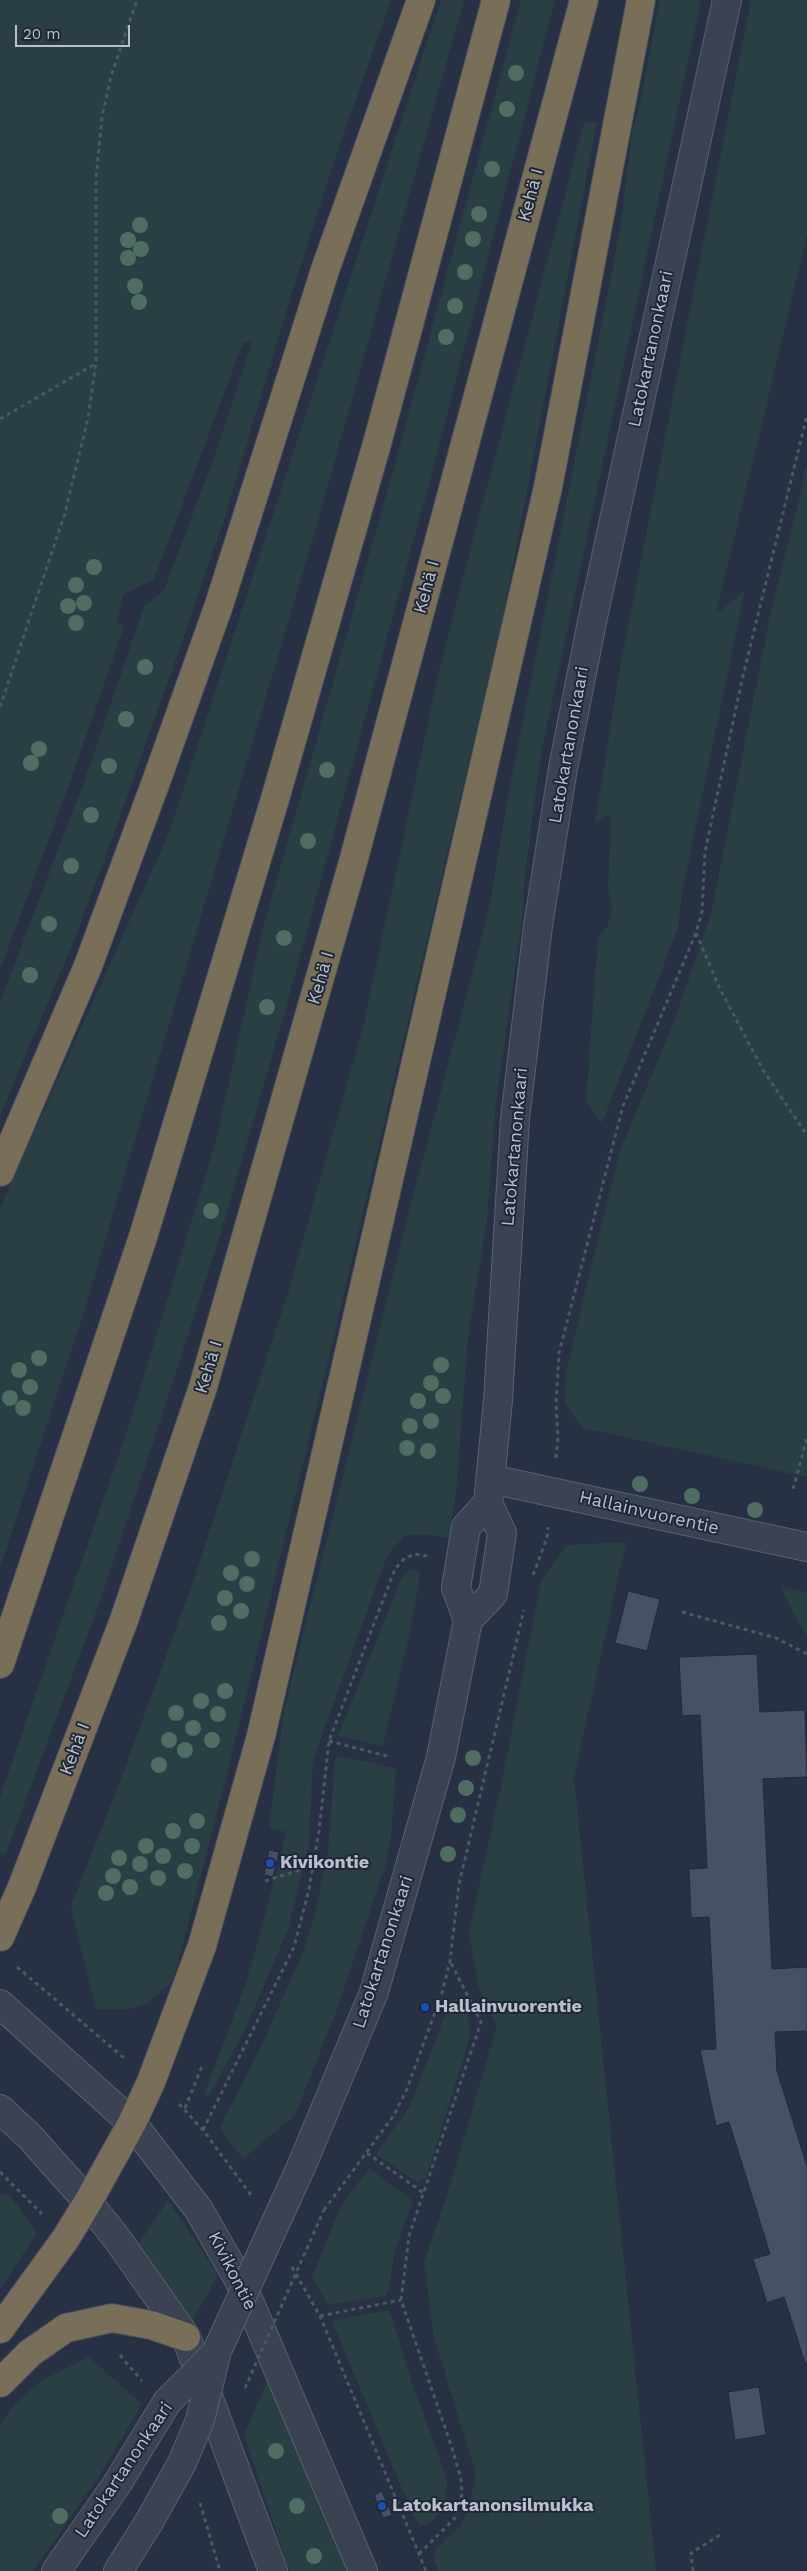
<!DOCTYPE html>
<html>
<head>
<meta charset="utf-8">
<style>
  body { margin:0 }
  #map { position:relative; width:807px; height:2571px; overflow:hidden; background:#273143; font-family:"Work Sans",sans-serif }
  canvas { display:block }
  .scale { position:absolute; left:15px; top:25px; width:115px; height:22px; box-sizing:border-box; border:2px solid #b9bfcd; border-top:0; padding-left:6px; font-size:15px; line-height:18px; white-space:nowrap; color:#b9bfcd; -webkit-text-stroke:4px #202838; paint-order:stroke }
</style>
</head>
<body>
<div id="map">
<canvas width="807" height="2571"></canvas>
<div class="scale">20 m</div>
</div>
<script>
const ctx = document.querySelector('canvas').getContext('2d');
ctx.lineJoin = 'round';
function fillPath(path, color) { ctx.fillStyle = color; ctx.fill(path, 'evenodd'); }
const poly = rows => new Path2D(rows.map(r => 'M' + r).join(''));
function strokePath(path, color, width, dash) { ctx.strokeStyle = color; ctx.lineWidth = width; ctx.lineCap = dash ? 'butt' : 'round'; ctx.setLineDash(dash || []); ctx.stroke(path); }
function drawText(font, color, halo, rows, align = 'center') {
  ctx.font = font + ' "Work Sans",sans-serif'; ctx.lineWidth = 4; ctx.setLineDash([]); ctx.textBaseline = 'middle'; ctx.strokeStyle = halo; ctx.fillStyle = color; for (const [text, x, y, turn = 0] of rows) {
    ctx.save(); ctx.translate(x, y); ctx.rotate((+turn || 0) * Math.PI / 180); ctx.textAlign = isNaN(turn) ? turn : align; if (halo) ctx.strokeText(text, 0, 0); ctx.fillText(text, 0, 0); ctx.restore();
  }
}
const green = poly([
  [0,0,391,0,338,150,290,299,225,517,183,639,111,842,75,938,0,1116,0,1002,84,782,144,607,164,590,213,461,252,342,243,343,154,579,123,595,117,621,124,627,70,782,0,970],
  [441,0,464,0,316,528,83,1315,0,1568,0,1208,169,833],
  [521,0,555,0,429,484,286,1008,222,1229,154,1440,100,1601,5,1856,0,1852,0,1797,128,1428,216,1141,263,928,392,475],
  [660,0,701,0,541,754,525,875,522,920,496,1102,487,1221,468,1338,456,1492,449,1538,424,1534,404,1536,387,1556,313,1760,309,1843,289,1927,244,2032,208,2097,204,2095,247,1981,278,1867,286,1832,269,1828,284,1711,407,1219,488,914,508,797,620,231,632,130,638,113],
  [751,0,807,0,807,236,716,614,745,590,682,892,678,928,602,1123,586,1102,598,936,607,928,612,909,608,889,611,816,604,816,595,824,620,667],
  [597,122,504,612,329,1357,225,1783,173,1981,148,2003,126,2010,96,2009,71,1906,119,1784,191,1588,288,1293,363,1027,439,671,460,588,584,123],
  [807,465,807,1477,583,1428,565,1404,566,1371,620,1151,673,1024,711,914,768,626],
  [626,1542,574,1777,656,2571,438,2571,434,2560,435,2550,461,2525,469,2508,476,2474,434,2338,424,2262,449,2189,497,2026,478,1985,469,1932,501,1786,541,1581,567,1545],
  [409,1569,419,1571,420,1576,412,1622,383,1746,338,1736,402,1577],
  [781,1587,807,1592,807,1635,798,1622],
  [339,1756,396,1768,391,1837,385,1868,336,2012,295,2115,243,2159,221,2130,221,2125,265,2038,303,1952,315,1914,328,1853,335,1759],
  [457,1999,466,2003,470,2030,468,2043,426,2178,417,2182,376,2154,410,2106,451,2000],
  [369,2168,413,2201,395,2251,389,2288,386,2296,328,2305,312,2277,340,2208],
  [9,2194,37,2233,0,2289,0,2195],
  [168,2200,218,2275,191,2323,139,2243],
  [388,2310,391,2315,415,2391,447,2479,445,2506,432,2522,424,2525,420,2525,413,2515,332,2321],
  [89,2357,142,2404,100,2475,33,2571,0,2571,0,2424,18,2401,41,2381],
  [268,2379,349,2571,289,2571,244,2435]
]);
const building = poly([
  [628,1591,660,1599,647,1651,615,1643,628,1591],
  [757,1654,760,1712,805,1710,807,1777,763,1779,772,1969,807,1967,807,2031,775,2032,777,2071,807,2166,807,2369,784,2297,767,2303,753,2259,770,2254,729,2122,716,2126,700,2050,716,2049,709,1917,691,1918,689,1869,707,1868,700,1715,682,1716,679,1657,757,1654],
  [269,1850,279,1852,273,1877,264,1875,269,1850],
  [759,2387,766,2435,735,2440,728,2392,759,2387],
  [382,2491,392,2515,383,2518,374,2495,382,2491]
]);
const path = poly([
  [0,419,95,364],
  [0,707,65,513,88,418,96,363,96,179,102,117,111,76,137,0],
  [696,933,720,989,763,1070,807,1135],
  [556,1458,558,1438,556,1404,559,1353,623,1106,696,933,702,912,705,852,742,680,807,415],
  [793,1489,807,1438],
  [533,1575,547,1538,548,1527],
  [682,1612,776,1638,807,1654],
  [329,1741,391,1757],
  [265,1881,313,1866],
  [17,1967,124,2058],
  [179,2104,203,2130,251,2195],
  [185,2108,202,2066],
  [203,2130,294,1947,309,1889,319,1831,329,1741,395,1569,405,1558,415,1554,427,1556],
  [367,2153,425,2194],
  [0,2172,42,2214],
  [324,2210,394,2115,407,2089,442,1993,450,1961,459,1884,524,1610],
  [292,2267,320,2316,426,2571],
  [320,2316,401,2300],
  [120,2355,142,2381],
  [200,2503,220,2571],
  [419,2554,456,2517,462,2494,461,2479,452,2448,401,2300,409,2236,481,2022,450,1961],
  [693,2571,691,2553,723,2533]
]);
const minor = poly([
  [491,1479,807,1547],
  [468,1620,493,1594,502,1533,488,1503,498,1400,515,1119,538,926,563,768,593,617,727,0],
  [0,2004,132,2123,199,2210,244,2289,363,2571],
  [0,2109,30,2137,88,2202,118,2240,186,2337,273,2571],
  [301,2167,374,1992,441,1757,468,1620,456,1588,466,1527,488,1503],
  [56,2571,117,2484],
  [118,2571,149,2522]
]);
const highway = poly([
  [0,1172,88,966,157,779,219,605,325,270,421,0],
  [0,1664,143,1237,275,799,378,440,496,0],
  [0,1937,22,1887,124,1620,203,1387,353,862,584,0],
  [0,2329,66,2238,88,2202,132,2123,151,2082,202,1946,261,1736,548,487,641,0],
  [0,2383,30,2353,66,2328,112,2318,151,2325,186,2337]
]);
const pathBridge = poly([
  [245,2388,324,2210]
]);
const minorBridge = poly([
  [117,2484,167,2402,216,2353],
  [149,2522,182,2463,200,2420,217,2351,301,2167]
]);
const trees = [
  [516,73],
  [507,109],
  [492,169],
  [479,214],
  [140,225],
  [473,239],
  [128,240],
  [141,249],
  [128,258],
  [465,272],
  [135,286],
  [139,302],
  [455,306],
  [446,337],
  [94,567],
  [76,585],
  [84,603],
  [68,606],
  [76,623],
  [145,667],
  [126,719],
  [39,749],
  [31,763],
  [109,766],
  [327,770],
  [91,815],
  [308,841],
  [71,866],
  [49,924],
  [284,938],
  [30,975],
  [267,1007],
  [211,1211],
  [39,1358],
  [441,1365],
  [19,1370],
  [431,1383],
  [30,1387],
  [443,1396],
  [10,1398],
  [418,1401],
  [23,1408],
  [431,1421],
  [410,1426],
  [407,1448],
  [428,1451],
  [640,1484],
  [692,1496],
  [755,1510],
  [252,1559],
  [231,1573],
  [247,1584],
  [225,1598],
  [241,1611],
  [219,1623],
  [225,1691],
  [201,1701],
  [176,1713],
  [218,1714],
  [193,1728],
  [169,1740],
  [212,1740],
  [185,1750],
  [473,1758],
  [159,1765],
  [466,1788],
  [458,1815],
  [197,1821],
  [173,1831],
  [146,1846],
  [192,1846],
  [448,1854],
  [163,1856],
  [119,1858],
  [140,1864],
  [185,1871],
  [113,1876],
  [158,1878],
  [130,1887],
  [106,1893],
  [276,2451],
  [297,2506],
  [60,2516],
  [314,2556]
];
const markers = [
  [270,1863,5,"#1a4fb4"],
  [425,2007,5,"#1a4fb4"],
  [382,2506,5,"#1a4fb4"]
];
const streetNames = [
  ["Kehä I",531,195,-75],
  ["Latokartanonkaari",651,349,-78],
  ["Kehä I",427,587,-75],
  ["Latokartanonkaari",569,745,-80],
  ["Kehä I",321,978,-74],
  ["Latokartanonkaari",515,1147,-85],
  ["Kehä I",209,1367,-73],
  ["Hallainvuorentie",649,1513,13],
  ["Kehä I",75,1749,-69],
  ["Latokartanonkaari",383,1952,-72],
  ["Kivikontie",232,2271,63],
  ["Latokartanonkaari",124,2470,-56]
];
const poiNames = [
  ["Kivikontie",280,1863],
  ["Hallainvuorentie",435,2007],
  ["Latokartanonsilmukka",392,2506]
];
fillPath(green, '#293f44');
fillPath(building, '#465165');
strokePath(building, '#222a3a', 1);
strokePath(minor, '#5a6170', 30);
strokePath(highway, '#464e5d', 30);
strokePath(path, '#475c61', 3, [4, 4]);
strokePath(minor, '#3b4353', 28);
strokePath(highway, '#796e58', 28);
strokePath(minorBridge, '#5a6170', 30, []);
strokePath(pathBridge, '#475c61', 3, [4, 4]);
strokePath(minorBridge, '#3b4353', 28);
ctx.fillStyle = '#4f6d63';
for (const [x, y] of trees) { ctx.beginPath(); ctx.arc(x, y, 8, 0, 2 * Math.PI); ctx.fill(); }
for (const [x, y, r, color] of markers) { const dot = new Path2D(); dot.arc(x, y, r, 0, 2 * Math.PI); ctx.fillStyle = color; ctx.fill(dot); strokePath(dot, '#202838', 2); }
drawText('18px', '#b9bfcd', '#202838', streetNames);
drawText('bold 18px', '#b9bfcd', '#202838', poiNames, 'left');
</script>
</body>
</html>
